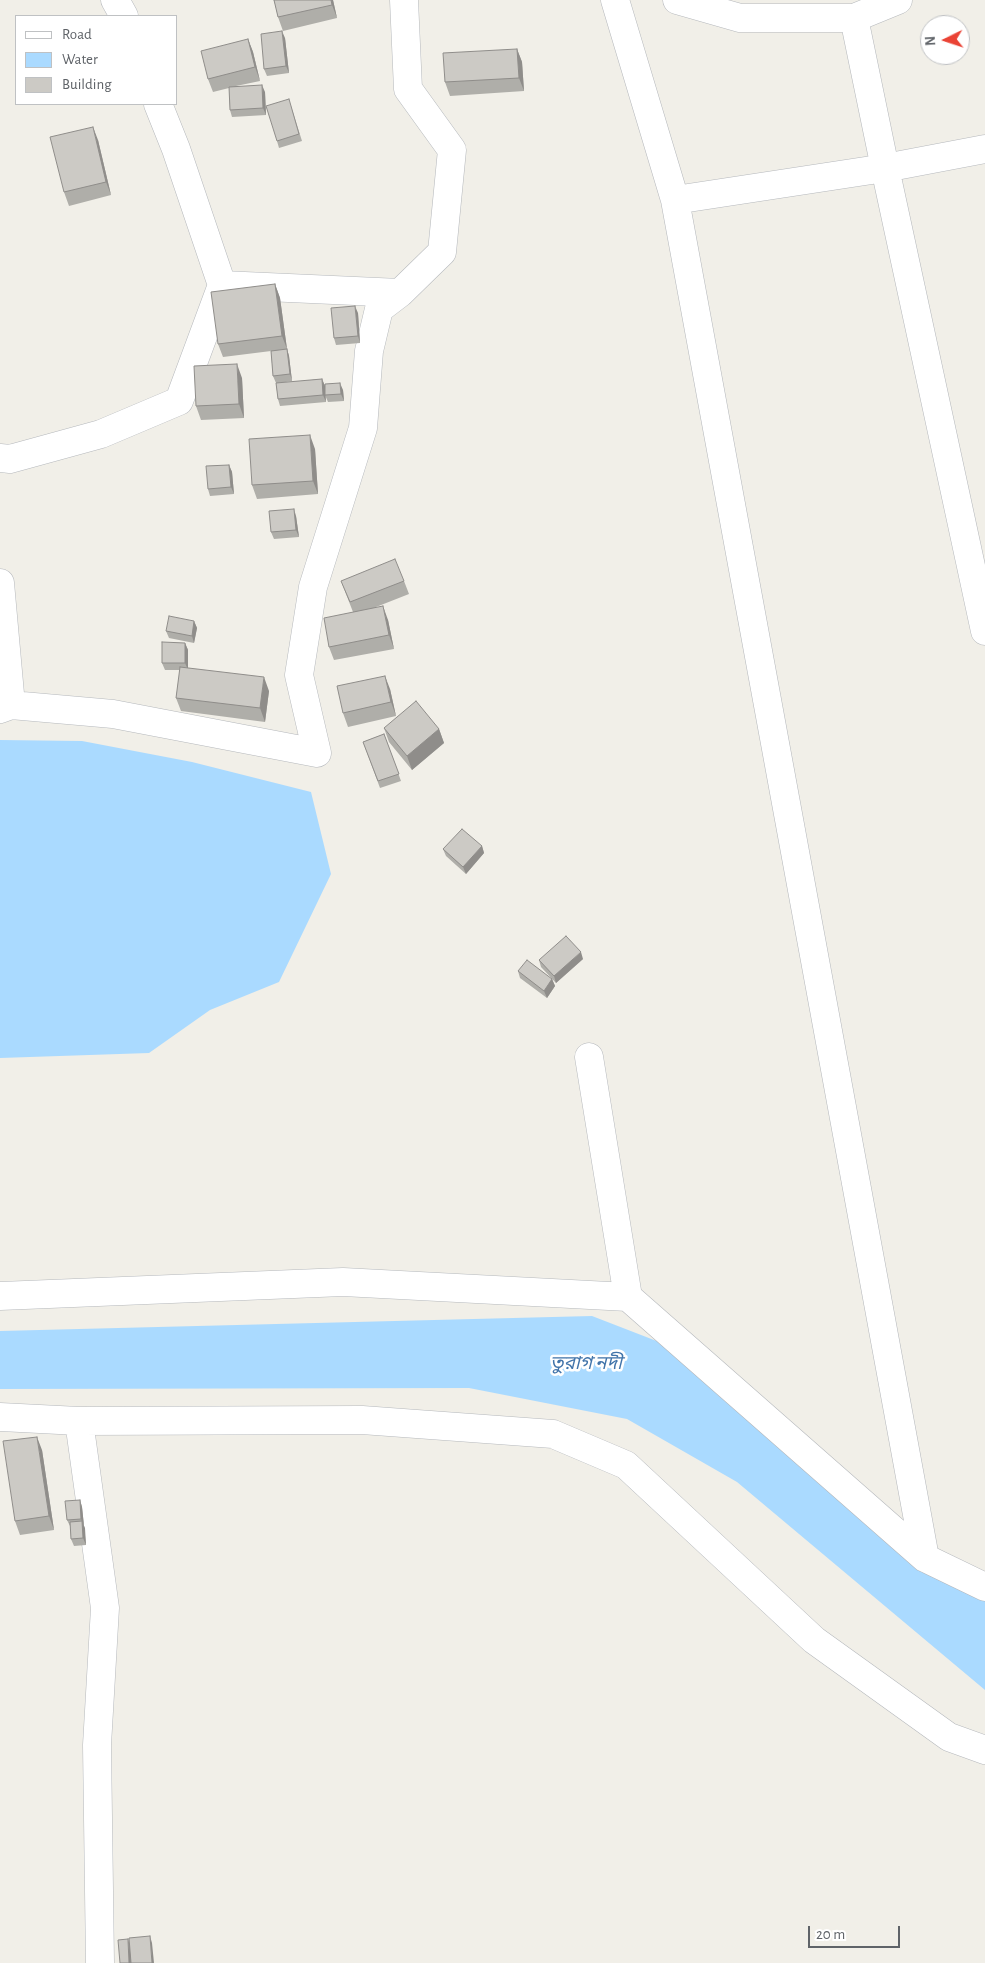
<!DOCTYPE html>
<html>
<head>
<meta charset="utf-8">
<style>
  body { margin:0 }
  #map { position:relative; width:985px; height:1963px; overflow:hidden; background:#f1efe8; font-family:"Alegreya Sans",sans-serif }
  canvas { display:block }
  .legend { position:absolute; left:15px; top:15px; width:162px; height:90px; box-sizing:border-box; background:#fff; border:1px solid #bfc1c3; margin:0; padding:6px 9px; list-style:none; font-size:15px; color:#5f6368 }
  .legend li { display:flex; align-items:center; gap:10px; height:25px }
  .legend b { width:25px; border:1px solid #bfc1c3 }
  .north { position:absolute; left:920px; top:15px; width:50px; height:50px; box-sizing:border-box; background:#fff; border:1px solid #bfc1c3; border-radius:50%; rotate:266deg; font-size:14px; font-weight:700; line-height:20px; text-align:center; color:#5f6368 }
  .north::after { content:''; display:block; margin:auto; width:18px; height:22px; background:#ea4335; clip-path:polygon(50% 0,100% 100%,50% 72%,0 100%) }
  .scale { position:absolute; left:808px; top:1926px; width:92px; height:22px; box-sizing:border-box; border:2px solid #5f6368; border-top:0; padding-left:6px; font-size:15px; line-height:18px; white-space:nowrap; color:#5f6368; -webkit-text-stroke:4px #fff; paint-order:stroke }
</style>
</head>
<body>
<div id="map">
<canvas width="985" height="1963"></canvas>
<ul class="legend">
<li><b style="height:6px;background:#fff"></b>Road</li>
<li><b style="height:14px;background:#aadaff"></b>Water</li>
<li><b style="height:14px;background:#cccac5"></b>Building</li>
</ul>
<div class="north">N</div>
<div class="scale">20 m</div>
</div>
<script>
const ctx = document.querySelector('canvas').getContext('2d');
ctx.lineJoin = 'round';
function fillPath(path, color) { ctx.fillStyle = color; ctx.fill(path, 'evenodd'); }
const poly = rows => new Path2D(rows.map(r => 'M' + r).join(''));
function strokePath(path, color, width, dash) { ctx.strokeStyle = color; ctx.lineWidth = width; ctx.lineCap = dash ? 'butt' : 'round'; ctx.setLineDash(dash || []); ctx.stroke(path); }
function drawText(font, color, halo, rows, align = 'center') {
  ctx.font = font + ' "Alegreya Sans","Noto Sans Bengali",sans-serif'; ctx.lineWidth = 5; ctx.setLineDash([]); ctx.textBaseline = 'middle'; ctx.strokeStyle = halo; ctx.fillStyle = color; for (const [text, x, y, turn = 0] of rows) {
    ctx.save(); ctx.translate(x, y); ctx.rotate((+turn || 0) * Math.PI / 180); ctx.textAlign = isNaN(turn) ? turn : align; if (halo) ctx.strokeText(text, 0, 0); ctx.fillText(text, 0, 0); ctx.restore();
  }
}
const water = poly([
  [0,740,82,741,192,762,311,792,331,874,279,982,210,1010,149,1053,0,1058],
  [592,1316,685,1352,985,1588,985,1690,737,1482,627,1419,469,1388,0,1389,0,1331]
]);
const minor = poly([
  [115,0,124,16],
  [615,0,675,200,925,1558],
  [677,0,740,18,854,18,898,0],
  [854,18,885,168,985,631],
  [158,104,176,149,222,285,400,293],
  [675,200,885,168,985,149],
  [0,458,10,459,101,434,179,401,222,285],
  [0,583,11,705],
  [0,709,11,705,113,714,317,753,299,675,313,587,363,428,369,351,379,309,400,293,442,252,452,150,408,89,404,0],
  [589,1057,628,1297],
  [0,1296,343,1282,628,1297,925,1558,985,1587],
  [0,1417,79,1421,362,1420,553,1434,626,1465,814,1640,949,1737,985,1750],
  [79,1421,105,1608,97,1745,100,1963]
]);
const wall = poly([
  [274,0,333,0,337,18,283,31,278,17],
  [285,38,289,73,267,76,264,69],
  [248,39,253,52,260,81,236,86,265,92,266,115,232,117,230,110,229,88,213,92,208,79],
  [517,49,522,62,524,91,450,96,445,82],
  [291,106,302,141,279,148,277,141],
  [98,140,111,195,69,206,64,192],
  [275,284,280,298,287,349,289,356,292,381,279,383,322,379,325,386,343,390,344,401,328,402,325,395,326,402,280,406,278,399,276,383,273,376,271,351,223,357,218,344],
  [358,313,360,343,336,345,334,338],
  [242,378,244,418,201,420,196,406],
  [315,449,318,494,257,499,252,485],
  [229,465,232,472,234,494,210,496,208,489],
  [296,516,299,537,274,539,271,532],
  [341,581,404,581,409,594,376,607,388,620,394,649,334,660,329,647,353,612],
  [194,621,197,628,194,643,169,638,166,631],
  [185,643,188,650,188,668,269,691,265,722,181,711,176,698,180,670,165,670,162,663],
  [390,689,396,716,348,727,343,713],
  [384,728,439,729,444,743,412,770,389,742],
  [384,734,401,781,380,788,363,742],
  [482,846,484,853,466,874,446,856,443,849],
  [583,959,556,983,541,967,539,960],
  [518,971,552,979,555,986,547,998,520,978],
  [42,1450,54,1530,20,1535,15,1521],
  [80,1500,82,1507,86,1545,74,1546,71,1539,70,1526,67,1520]
]);
const shadedWall = poly([
  [331,0,333,0,337,18,332,5],
  [282,31,285,38,289,73,286,66],
  [248,39,253,52,260,81,255,67],
  [517,49,522,62,524,91,519,78],
  [262,85,265,92,266,115,263,108],
  [93,127,98,140,111,195,106,182],
  [275,284,280,298,287,349,289,356,292,381,290,374,287,349,282,336],
  [355,306,358,313,360,343,358,336],
  [237,364,242,378,244,418,239,404],
  [322,379,325,386,326,402,323,395],
  [340,383,343,390,344,401,341,394],
  [310,435,315,449,318,494,313,481],
  [229,465,232,472,234,494,231,487],
  [294,509,296,516,299,537,296,530],
  [383,606,388,620,394,649,389,635],
  [194,621,197,628,194,643,192,636],
  [185,643,188,650,188,670,185,663],
  [385,676,390,689,396,716,391,702],
  [264,677,269,691,265,722,260,708],
  [439,729,444,743,412,770,407,756],
  [482,846,484,853,466,874,463,867],
  [581,952,583,959,556,983,554,976],
  [552,979,555,986,547,998,544,991],
  [37,1437,42,1450,54,1530,49,1516],
  [80,1500,82,1507,84,1526,81,1519],
  [82,1521,85,1528,86,1545,83,1538],
  [150,1936,152,1943,154,1963,152,1963],
  [128,1939,130,1946,132,1963,129,1963]
]);
const building = poly([
  [274,0,331,0,332,5,278,17,274,0],
  [282,31,286,66,264,69,261,34,282,31],
  [248,39,255,67,208,79,201,51,248,39],
  [517,49,519,78,445,82,443,53,517,49],
  [262,85,263,108,230,110,229,87,262,85],
  [289,99,299,134,277,141,266,106,289,99],
  [93,127,106,182,64,192,50,137,93,127],
  [275,284,282,336,218,344,211,292,275,284],
  [355,306,358,336,334,338,331,308,355,306],
  [287,349,290,374,273,376,271,351,287,349],
  [237,364,239,404,196,406,194,366,237,364],
  [322,379,323,395,278,399,276,383,322,379],
  [340,383,341,394,325,395,325,384,340,383],
  [310,435,313,481,252,485,249,439,310,435],
  [229,465,231,487,208,489,206,466,229,465],
  [294,509,296,530,271,532,269,511,294,509],
  [395,559,404,581,350,602,341,581,395,559],
  [383,606,389,635,329,647,324,618,383,606],
  [169,616,194,621,192,636,166,631,169,616],
  [162,642,185,643,185,663,162,663,162,642],
  [180,667,264,677,260,708,176,698,180,667],
  [385,676,391,702,343,713,337,686,385,676],
  [416,701,439,729,407,756,384,728,416,701],
  [384,734,399,774,378,781,363,742,384,734],
  [462,829,482,846,463,867,443,849,462,829],
  [566,936,581,952,554,976,539,960,566,936],
  [527,960,552,979,544,991,518,971,527,960],
  [37,1437,49,1516,15,1521,3,1441,37,1437],
  [80,1500,81,1519,67,1520,65,1501,80,1500],
  [82,1521,83,1538,71,1539,70,1522,82,1521],
  [150,1936,152,1963,131,1963,129,1938,150,1936],
  [128,1939,129,1963,120,1963,118,1940,128,1939]
]);
const waterNames = [
  ["তুরাগ নদী",586,1363]
];
fillPath(water, '#aadaff');
strokePath(minor, '#b5b8bc', 29);
strokePath(minor, '#fff', 28);
fillPath(wall, '#afaea9');
fillPath(shadedWall, '#8f8d8a');
fillPath(building, '#cccac5');
strokePath(building, '#8f8d8a', 1);
drawText('italic 19px', '#4174aa', '#fff', waterNames);
</script>
</body>
</html>
